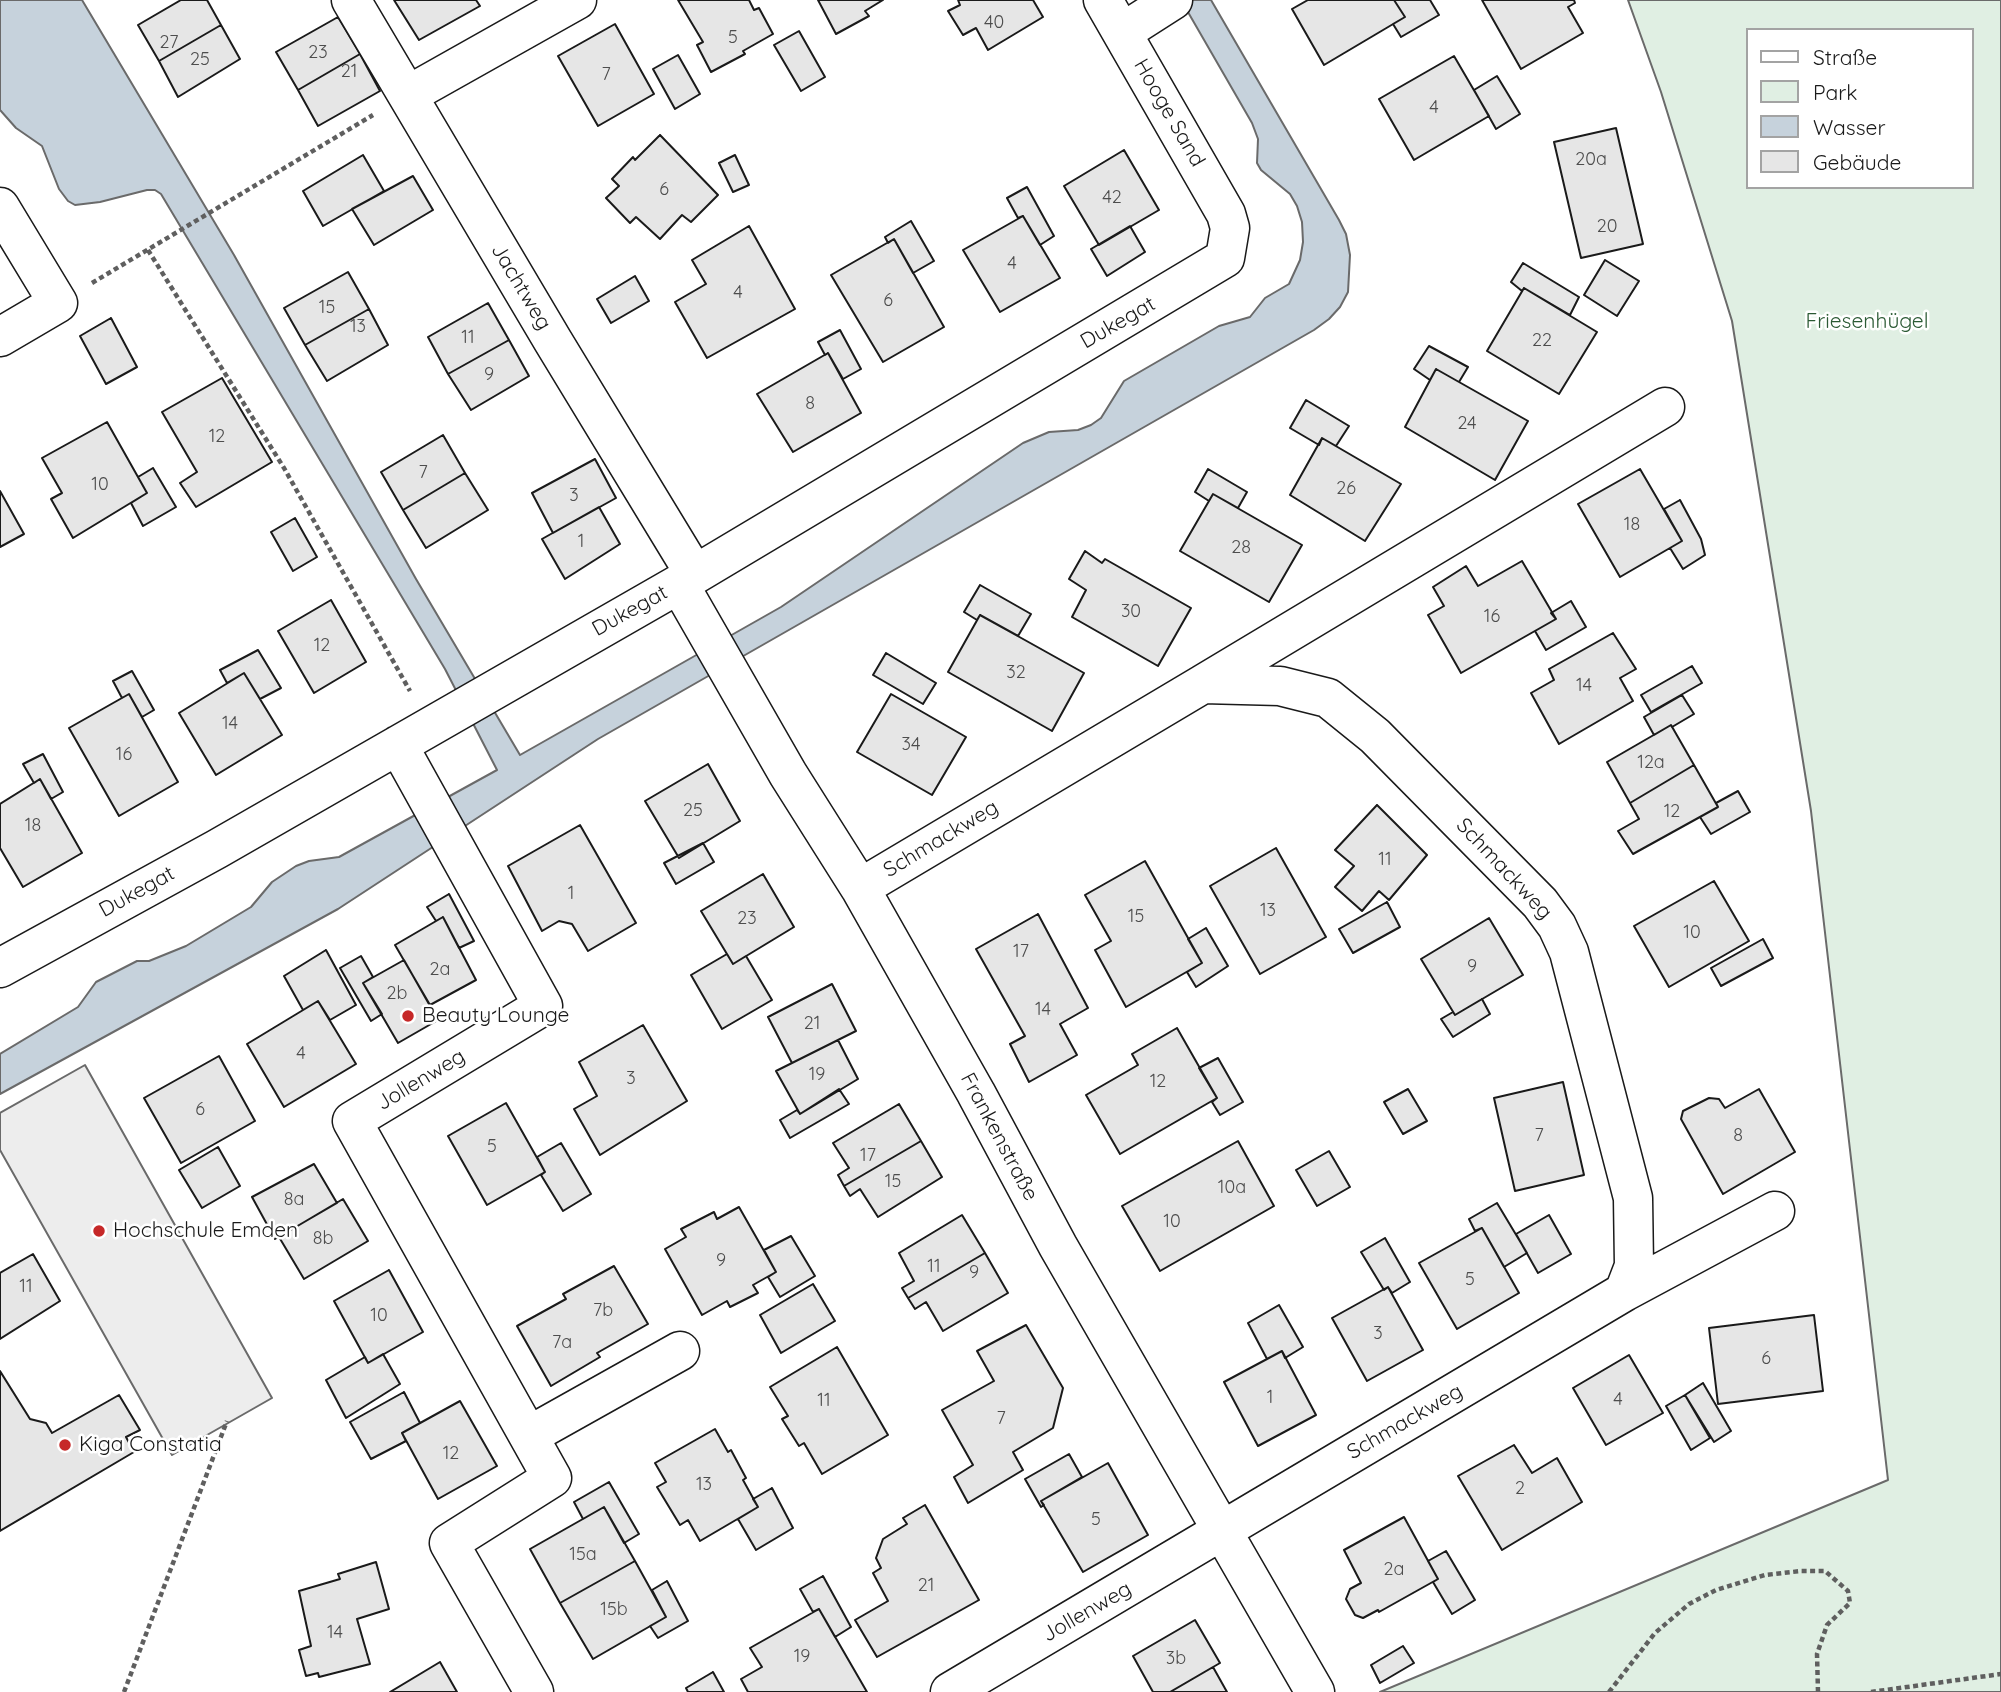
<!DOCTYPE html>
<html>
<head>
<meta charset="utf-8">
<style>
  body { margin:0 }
  #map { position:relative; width:2001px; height:1692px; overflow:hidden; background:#fff; font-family:Quicksand,sans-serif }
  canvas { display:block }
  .legend { position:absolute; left:1746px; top:28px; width:228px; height:161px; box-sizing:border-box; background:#fff; border:2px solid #a3a3a3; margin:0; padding:9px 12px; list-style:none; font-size:21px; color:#1a1a1a }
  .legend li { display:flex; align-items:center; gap:14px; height:35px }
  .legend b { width:35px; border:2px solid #a3a3a3 }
</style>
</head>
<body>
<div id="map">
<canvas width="2001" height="1692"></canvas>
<ul class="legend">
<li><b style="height:9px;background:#fff"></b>Straße</li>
<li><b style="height:19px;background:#e0efe3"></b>Park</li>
<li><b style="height:19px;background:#c6d2dc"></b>Wasser</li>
<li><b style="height:19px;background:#e6e6e6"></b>Gebäude</li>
</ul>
</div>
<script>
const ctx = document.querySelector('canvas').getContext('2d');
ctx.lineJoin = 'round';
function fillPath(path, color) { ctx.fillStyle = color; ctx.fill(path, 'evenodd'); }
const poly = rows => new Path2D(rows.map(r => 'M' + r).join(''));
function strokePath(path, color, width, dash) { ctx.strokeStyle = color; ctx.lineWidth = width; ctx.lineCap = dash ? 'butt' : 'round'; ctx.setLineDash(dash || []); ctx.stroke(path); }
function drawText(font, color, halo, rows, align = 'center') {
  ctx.font = font + ' Quicksand,sans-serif'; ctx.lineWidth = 5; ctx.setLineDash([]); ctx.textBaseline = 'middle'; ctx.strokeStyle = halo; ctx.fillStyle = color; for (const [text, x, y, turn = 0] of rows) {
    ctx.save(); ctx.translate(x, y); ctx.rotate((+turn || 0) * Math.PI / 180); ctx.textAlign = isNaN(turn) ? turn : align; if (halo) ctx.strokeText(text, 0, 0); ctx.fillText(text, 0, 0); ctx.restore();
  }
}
const green = poly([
  [1628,0,2001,0,2001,1692,1380,1692,1888,1480,1811,811,1732,321,1661,92,1628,0],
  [1747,30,1971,30,1971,187,1747,187,1747,30]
]);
const parking = poly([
  [85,1065,272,1398,172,1455,0,1150,0,1113,85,1065]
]);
const water = poly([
  [0,0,82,0,234,255,416,579,520,755,781,607,1023,443,1049,432,1078,430,1091,425,1101,418,1124,381,1219,326,1250,317,1265,298,1289,284,1300,260,1303,242,1302,222,1297,206,1290,194,1261,170,1257,163,1258,139,1252,123,1181,0,1211,0,1339,220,1346,234,1350,255,1348,292,1340,307,1329,319,1314,330,598,739,338,909,0,1094,0,1054,78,1007,96,982,137,961,149,961,186,946,251,907,272,882,296,866,309,861,339,857,497,770,445,669,161,194,155,190,147,190,100,202,75,205,68,201,59,189,42,146,16,128,0,110,0,0]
]);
const building = poly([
  [181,0,207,0,221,25,159,61,138,25,181,0],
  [394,0,476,0,480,6,419,40,394,0],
  [678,0,749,0,754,10,759,8,773,34,743,51,745,54,711,72,697,45,703,42,678,0],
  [818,0,883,0,865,11,869,16,836,34,818,0],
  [958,0,1033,0,1043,17,988,50,976,28,963,35,948,11,960,5,958,0],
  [1308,0,1394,0,1405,17,1324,65,1292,9,1308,0],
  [1394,0,1430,0,1439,15,1401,37,1393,24,1405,17,1394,0],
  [1482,0,1574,0,1575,3,1568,7,1583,33,1521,69,1482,0],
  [338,17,360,54,298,90,276,52,338,17],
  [615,24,654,94,598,126,558,56,615,24],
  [221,25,240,59,178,97,159,61,221,25],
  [799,31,825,77,801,91,774,45,799,31],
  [360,54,380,91,318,126,298,90,360,54],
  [678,55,700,94,675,109,653,69,678,55],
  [1454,56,1489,116,1414,160,1379,99,1454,56],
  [1497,76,1520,114,1496,129,1474,90,1497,76],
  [1616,128,1643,244,1581,258,1554,142,1616,128],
  [660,135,718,195,691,222,682,215,660,239,636,217,630,223,606,198,619,186,612,179,633,157,635,160,660,135],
  [1124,150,1159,210,1099,245,1064,186,1124,150],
  [363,155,384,191,323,226,303,191,363,155],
  [735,155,749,185,733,192,719,163,735,155],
  [413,176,433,210,374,245,352,209,413,176],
  [1027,187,1054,236,1040,245,1023,216,1018,218,1007,198,1027,187],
  [1023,216,1060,278,1000,312,963,250,1023,216],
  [911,221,934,261,913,273,894,239,888,243,885,237,911,221],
  [749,226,795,309,707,358,675,302,706,284,692,260,749,226],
  [1130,226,1145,252,1107,276,1091,249,1130,226],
  [894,239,944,327,883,362,831,275,894,239],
  [1605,260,1639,281,1617,316,1584,295,1605,260],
  [1523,263,1579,297,1570,315,1524,288,1522,291,1511,282,1523,263],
  [348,272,369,309,305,345,284,308,348,272],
  [635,276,649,301,611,323,597,299,635,276],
  [1524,288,1597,332,1559,394,1487,351,1524,288],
  [488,303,509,340,448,374,428,337,488,303],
  [369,309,388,345,327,381,305,345,369,309],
  [111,318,137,367,106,384,80,336,111,318],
  [840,330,861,369,843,379,828,353,825,355,818,342,840,330],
  [509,340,529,376,471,410,448,374,509,340],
  [1429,346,1468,367,1459,382,1436,369,1430,380,1414,369,1429,346],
  [828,353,861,413,793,452,757,394,828,353],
  [1436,369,1528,421,1495,480,1405,427,1436,369],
  [222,378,272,462,196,507,180,483,197,472,162,412,222,378],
  [1306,400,1349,426,1336,446,1322,438,1319,445,1290,428,1306,400],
  [107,422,147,493,73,538,51,499,62,493,42,458,107,422],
  [443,435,465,473,403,510,381,472,443,435],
  [1322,438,1401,484,1365,541,1290,495,1322,438],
  [595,459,616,498,553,533,532,493,595,459],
  [153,468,176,507,143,526,131,503,147,493,138,477,153,468],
  [1208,469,1247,492,1238,508,1213,494,1209,501,1195,492,1208,469],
  [1640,469,1682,541,1620,577,1578,504,1640,469],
  [465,473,488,510,426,548,403,510,465,473],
  [0,491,24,534,0,547,0,491],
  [1213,494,1302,545,1269,602,1180,551,1213,494],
  [1680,500,1701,539,1705,555,1683,569,1670,548,1682,541,1664,509,1680,500],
  [599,507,620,544,565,579,542,539,599,507],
  [295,518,317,557,293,571,271,532,295,518],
  [1085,551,1102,563,1105,559,1191,608,1158,666,1072,617,1086,590,1069,579,1085,551],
  [1522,561,1556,619,1461,673,1428,615,1444,606,1433,587,1466,566,1478,586,1522,561],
  [980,585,1031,614,1018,636,980,615,977,620,964,612,980,585],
  [331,600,366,662,314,693,278,631,331,600],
  [1571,601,1586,627,1546,650,1535,631,1556,619,1551,613,1571,601],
  [980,615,1084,673,1052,731,948,672,980,615],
  [1613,633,1636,669,1620,678,1633,701,1559,744,1531,693,1554,680,1549,669,1613,633],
  [258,650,281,688,260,699,244,673,227,683,220,670,258,650],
  [886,653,936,683,923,704,873,675,886,653],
  [1692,666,1702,683,1651,712,1641,695,1692,666],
  [132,671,154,710,142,717,129,694,122,698,113,681,132,671],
  [244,673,282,735,216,775,179,713,244,673],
  [129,694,178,782,119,816,69,728,129,694],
  [891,694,966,737,932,795,857,752,891,694],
  [1682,695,1694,714,1672,727,1671,725,1654,735,1644,717,1682,695],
  [1671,725,1694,765,1630,803,1607,762,1671,725],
  [43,754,63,792,51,799,40,779,34,783,23,764,43,754],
  [708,764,740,821,679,858,645,801,708,764],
  [1694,765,1718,807,1633,854,1618,831,1639,819,1630,803,1694,765],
  [40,779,82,853,23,887,0,848,0,804,40,779],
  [1738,791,1750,812,1711,834,1700,817,1718,807,1716,803,1738,791],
  [1377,805,1427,855,1389,900,1379,891,1362,911,1335,887,1354,866,1335,850,1377,805],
  [580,825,636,923,588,951,572,924,559,921,542,931,508,866,580,825],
  [703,843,714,862,676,884,664,863,703,843],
  [1276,848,1326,937,1260,974,1210,886,1276,848],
  [1145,861,1202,963,1126,1007,1095,950,1111,941,1085,895,1145,861],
  [763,874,794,927,733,964,701,911,763,874],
  [1714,881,1749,941,1669,987,1634,926,1714,881],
  [449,894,474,941,459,948,443,917,436,921,427,907,449,894],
  [1387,902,1400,927,1353,953,1339,929,1387,902],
  [1038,914,1088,1008,1060,1024,1077,1055,1029,1082,1010,1044,1025,1036,976,949,1038,914],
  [443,917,476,980,430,1005,395,945,443,917],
  [1489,918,1523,975,1455,1015,1421,959,1489,918],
  [1206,928,1228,966,1196,987,1187,972,1202,963,1188,939,1206,928],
  [1763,939,1773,958,1721,986,1711,968,1763,939],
  [326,950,356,1005,330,1020,318,1001,303,1010,284,976,326,950],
  [727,954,733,964,746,956,772,1000,722,1029,691,975,727,954],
  [361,956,373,977,363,983,382,1014,371,1021,340,968,361,956],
  [404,960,438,1020,398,1043,363,983,404,960],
  [832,984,856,1031,792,1063,768,1017,832,984],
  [1482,999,1490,1014,1453,1037,1441,1019,1453,1012,1455,1015,1482,999],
  [318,1001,356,1064,284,1107,247,1044,318,1001],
  [643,1025,687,1101,600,1155,574,1109,597,1096,579,1062,643,1025],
  [1177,1028,1217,1098,1120,1154,1086,1095,1138,1065,1132,1054,1177,1028],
  [838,1040,858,1079,800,1114,776,1071,838,1040],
  [219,1056,255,1121,181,1163,144,1098,219,1056],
  [1218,1058,1243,1102,1220,1115,1212,1102,1217,1098,1199,1068,1218,1058],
  [1563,1082,1584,1175,1515,1191,1494,1098,1563,1082],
  [839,1089,849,1104,790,1138,780,1120,797,1110,800,1114,839,1089],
  [1408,1089,1427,1121,1403,1134,1384,1102,1408,1089],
  [1759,1089,1795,1152,1723,1194,1681,1119,1683,1111,1709,1098,1719,1099,1725,1108,1759,1089],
  [506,1103,545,1172,487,1205,448,1136,506,1103],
  [899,1104,921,1141,844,1186,838,1175,849,1168,833,1143,899,1104],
  [921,1141,942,1177,878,1217,860,1189,850,1196,844,1186,921,1141],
  [1238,1141,1274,1206,1160,1271,1122,1206,1238,1141],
  [561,1143,591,1194,563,1211,541,1175,545,1172,537,1157,561,1143],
  [218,1147,240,1186,202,1208,179,1170,218,1147],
  [1329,1151,1350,1187,1317,1206,1296,1170,1329,1151],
  [314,1164,337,1203,275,1239,252,1197,314,1164],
  [343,1199,368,1241,304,1279,279,1237,343,1199],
  [1497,1203,1527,1253,1504,1267,1482,1228,1475,1231,1469,1219,1497,1203],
  [739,1207,776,1272,753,1285,758,1293,730,1307,727,1301,702,1315,665,1249,686,1237,681,1229,714,1212,717,1219,739,1207],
  [962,1215,985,1253,908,1298,902,1288,914,1281,899,1253,962,1215],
  [1549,1215,1571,1254,1538,1273,1516,1234,1549,1215],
  [1482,1228,1519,1293,1457,1329,1419,1263,1482,1228],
  [791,1236,815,1276,780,1297,768,1277,776,1272,764,1250,791,1236],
  [1385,1238,1410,1282,1392,1293,1388,1287,1384,1290,1361,1252,1385,1238],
  [985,1253,1008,1293,943,1331,926,1302,915,1309,908,1298,985,1253],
  [33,1254,60,1301,0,1339,0,1273,33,1254],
  [614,1266,648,1324,597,1353,600,1357,551,1386,517,1326,566,1299,563,1294,614,1266],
  [389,1270,423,1332,368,1363,334,1301,389,1270],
  [813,1284,835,1321,781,1353,760,1315,813,1284],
  [1388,1287,1423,1350,1367,1381,1332,1318,1388,1287],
  [1279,1305,1303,1347,1285,1358,1282,1351,1267,1359,1248,1323,1279,1305],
  [1814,1315,1823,1391,1718,1404,1709,1328,1814,1315],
  [1026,1325,1063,1388,1053,1428,1013,1452,1023,1470,968,1503,954,1477,973,1465,942,1410,994,1381,977,1351,1026,1325],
  [837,1347,888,1435,822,1474,804,1443,799,1446,782,1419,788,1416,770,1387,837,1347],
  [1282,1351,1316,1415,1258,1446,1224,1382,1282,1351],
  [383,1354,400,1384,346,1418,326,1380,365,1357,368,1363,383,1354],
  [1629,1355,1663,1413,1606,1445,1573,1388,1629,1355],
  [0,1371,30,1419,46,1423,52,1433,119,1395,140,1430,126,1437,134,1452,0,1531,0,1371],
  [1703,1383,1731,1431,1714,1442,1685,1395,1703,1383],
  [404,1392,420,1423,402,1433,406,1441,371,1459,350,1422,404,1392],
  [1685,1395,1710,1438,1691,1450,1666,1406,1685,1395],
  [460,1401,497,1466,438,1499,402,1433,460,1401],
  [715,1429,728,1452,731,1450,746,1478,743,1480,758,1507,700,1541,688,1520,680,1525,657,1487,666,1482,655,1463,715,1429],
  [1514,1445,1532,1473,1557,1458,1582,1502,1502,1550,1458,1476,1514,1445],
  [1069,1454,1082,1477,1041,1501,1044,1505,1041,1507,1025,1479,1069,1454],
  [1108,1463,1148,1535,1083,1572,1041,1501,1108,1463],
  [609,1482,639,1534,624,1543,604,1507,583,1519,574,1502,609,1482],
  [772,1488,793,1528,756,1550,738,1519,758,1507,753,1499,772,1488],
  [925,1505,979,1600,877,1657,855,1620,888,1601,873,1573,881,1568,876,1558,883,1539,907,1524,903,1518,925,1505],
  [604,1507,635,1561,560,1603,530,1549,604,1507],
  [1404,1517,1438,1579,1379,1612,1378,1610,1363,1618,1355,1615,1346,1599,1350,1589,1361,1583,1344,1550,1404,1517],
  [1446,1551,1475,1600,1452,1614,1433,1582,1438,1579,1428,1561,1446,1551],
  [635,1561,666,1617,593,1659,560,1603,635,1561],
  [376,1562,389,1609,357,1619,370,1664,319,1677,318,1673,306,1676,299,1650,311,1646,299,1591,340,1579,338,1574,376,1562],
  [823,1576,851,1627,835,1637,819,1609,813,1612,800,1589,823,1576],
  [667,1581,688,1621,658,1638,650,1626,666,1617,652,1590,667,1581],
  [819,1609,867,1692,748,1692,741,1679,762,1667,750,1648,819,1609],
  [1195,1620,1220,1663,1170,1692,1153,1692,1133,1656,1195,1620],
  [1403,1646,1414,1663,1380,1683,1371,1665,1403,1646],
  [440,1662,457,1692,390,1692,440,1662],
  [1213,1667,1227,1692,1170,1692,1213,1667],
  [713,1672,724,1692,688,1692,686,1688,713,1672]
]);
const path = poly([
  [148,250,284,468,410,691],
  [92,283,373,115],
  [124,1692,227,1421],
  [1609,1692,1655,1633,1689,1604,1716,1590,1765,1575,1801,1571,1825,1571,1848,1591,1850,1603,1827,1625,1817,1654,1818,1692],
  [1871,1692,2001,1674]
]);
const minor = poly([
  [351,0,553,341,694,573],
  [1123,32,1173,0],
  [408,95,577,0],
  [0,207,58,303,0,337],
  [679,584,788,774,860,888,976,1093,1058,1246,1315,1692],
  [1203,684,1665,407],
  [398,745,543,1006,352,1121,552,1478,449,1543,534,1692],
  [860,888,1203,684,1280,686,1328,698,1375,736,1540,903,1557,926,1569,952,1633,1198,1634,1266,1624,1292,950,1692],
  [0,968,217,849,679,584,1225,258,1230,228,1226,214,1103,0],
  [1624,1292,1775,1211],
  [530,1435,680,1351]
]);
const markers = [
  [408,1016,7,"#c62828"],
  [99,1231,7,"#c62828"],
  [65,1445,7,"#c62828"]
];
const numberNames = [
  ["40",994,23],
  ["5",733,38],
  ["27",169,43],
  ["23",318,53],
  ["25",200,60],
  ["21",349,72],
  ["7",606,75],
  ["4",1434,108],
  ["20a",1591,160],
  ["6",664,190],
  ["42",1112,198],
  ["20",1607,227],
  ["4",1012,264],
  ["4",738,293],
  ["6",888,301],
  ["15",327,308],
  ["13",358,327],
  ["11",468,338],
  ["22",1542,341],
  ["9",489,375],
  ["8",810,404],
  ["24",1467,424],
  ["12",217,437],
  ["7",423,473],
  ["10",100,485],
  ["26",1346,489],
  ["3",574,496],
  ["18",1632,525],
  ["1",581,542],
  ["28",1241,548],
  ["30",1131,612],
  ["16",1492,617],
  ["12",322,646],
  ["32",1016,673],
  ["14",1584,686],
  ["14",230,724],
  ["34",911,745],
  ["16",124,755],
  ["12a",1651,763],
  ["25",693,811],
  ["12",1672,812],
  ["18",33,826],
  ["11",1385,860],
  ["1",571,894],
  ["13",1268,911],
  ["15",1136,917],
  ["23",747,919],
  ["10",1692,933],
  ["17",1021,952],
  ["9",1472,967],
  ["2a",440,970],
  ["2b",397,994],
  ["14",1043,1010],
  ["21",812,1024],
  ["4",301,1054],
  ["19",817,1075],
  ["3",631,1079],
  ["12",1158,1082],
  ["6",200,1110],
  ["7",1539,1136],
  ["8",1738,1136],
  ["5",492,1147],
  ["17",868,1156],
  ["15",893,1182],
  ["10a",1232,1188],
  ["8a",294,1200],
  ["10",1172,1222],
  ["8b",323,1239],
  ["9",721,1261],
  ["11",934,1267],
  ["9",974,1273],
  ["5",1470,1280],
  ["11",26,1287],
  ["7b",603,1311],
  ["10",379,1316],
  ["3",1378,1334],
  ["7a",562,1343],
  ["6",1766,1359],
  ["1",1270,1398],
  ["4",1618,1400],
  ["11",824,1401],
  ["7",1001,1419],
  ["12",451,1454],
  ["13",704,1485],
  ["2",1520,1489],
  ["5",1096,1520],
  ["15a",583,1555],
  ["2a",1394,1570],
  ["21",926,1586],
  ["15b",614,1610],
  ["14",335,1633],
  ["19",802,1657],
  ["3b",1176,1659]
];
const streetNames = [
  ["Hooge Sand",1169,113,60],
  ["Jachtweg",521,287,59],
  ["Dukegat",1118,323,-30],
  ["Dukegat",630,611,-29],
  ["Schmackweg",941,839,-31],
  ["Schmackweg",1504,869,47],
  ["Dukegat",137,892,-29],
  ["Jollenweg",421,1080,-31],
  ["Frankenstraße",999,1137,62],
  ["Schmackweg",1405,1422,-30],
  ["Jollenweg",1087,1612,-30]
];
const parkNames = [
  ["Friesenhügel",1867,322]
];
const poiNames = [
  ["Beauty Lounge",422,1016],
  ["Hochschule Emden",113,1231],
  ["Kiga Constatia",79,1445]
];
fillPath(green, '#e0efe3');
strokePath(green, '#6a6a6a', 2);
fillPath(parking, '#ededed');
strokePath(parking, '#6a6a6a', 2);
fillPath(water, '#c6d2dc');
strokePath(water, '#6a6a6a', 2);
fillPath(building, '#e6e6e6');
strokePath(building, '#1a1a1a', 2);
strokePath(minor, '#1a1a1a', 41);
strokePath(path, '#5f5f5f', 4.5, [5, 3.5]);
strokePath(minor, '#fff', 38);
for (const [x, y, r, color] of markers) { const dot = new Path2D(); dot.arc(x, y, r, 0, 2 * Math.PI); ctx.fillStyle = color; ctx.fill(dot); strokePath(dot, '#fff', 2.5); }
drawText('18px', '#4d4d4d', null, numberNames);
drawText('21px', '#1a1a1a', '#fff', streetNames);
drawText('21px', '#2b5a34', '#fff', parkNames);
drawText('21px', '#1a1a1a', '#fff', poiNames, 'left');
</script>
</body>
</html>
